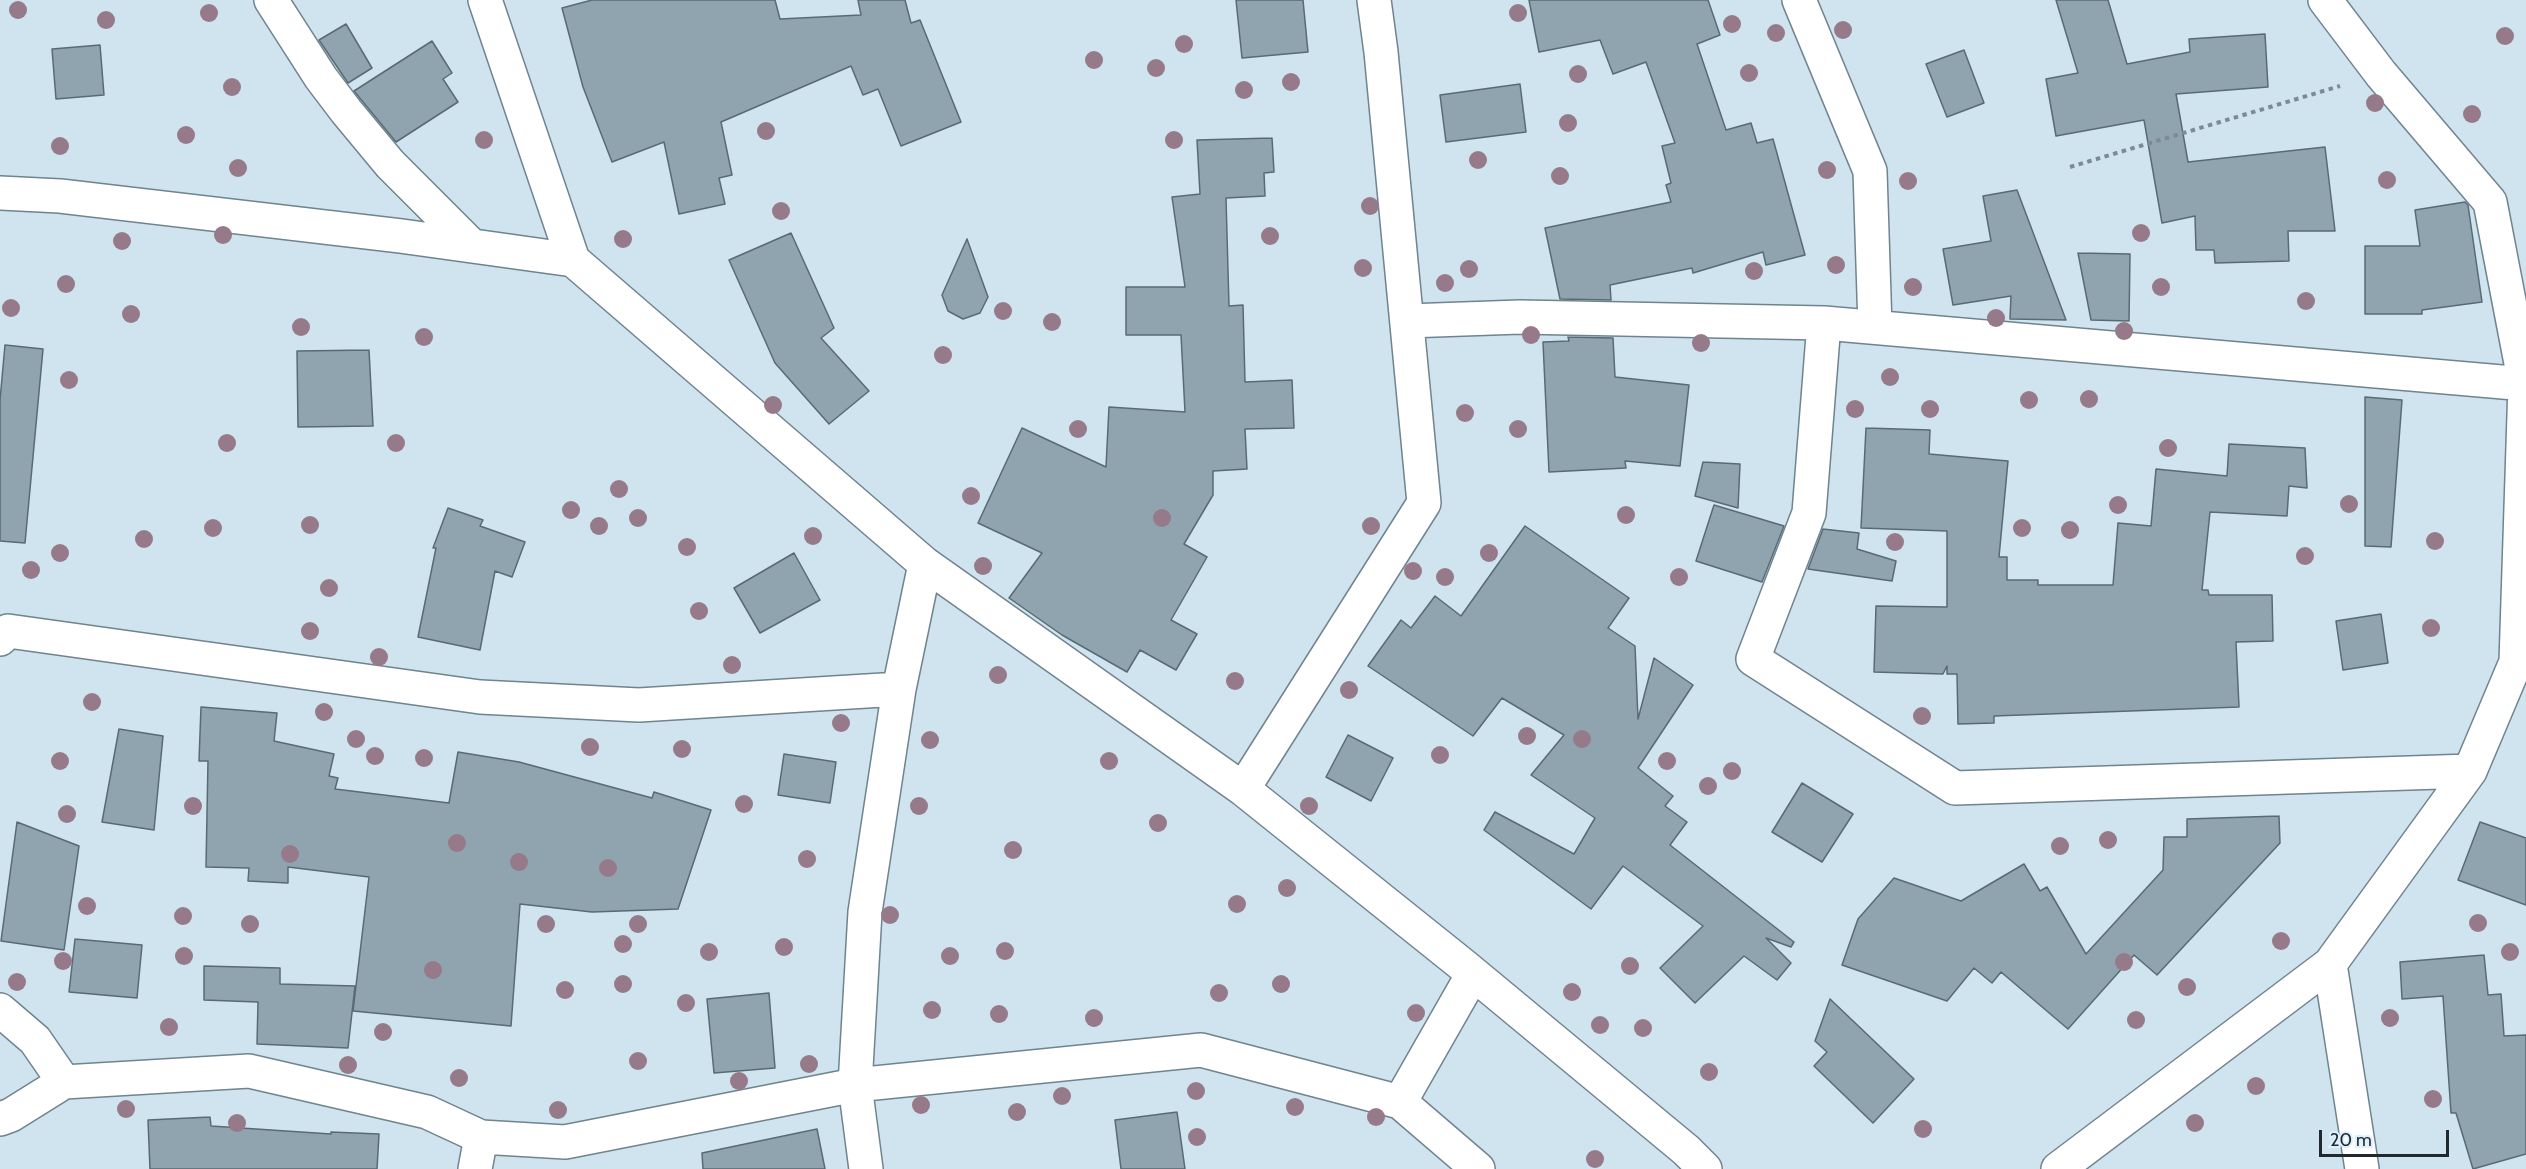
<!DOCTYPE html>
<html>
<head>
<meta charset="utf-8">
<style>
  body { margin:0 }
  #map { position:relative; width:2526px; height:1169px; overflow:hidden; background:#cfe4ef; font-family:Cabin,sans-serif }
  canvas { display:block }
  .scale { position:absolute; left:2319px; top:1130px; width:130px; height:27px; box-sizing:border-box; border:3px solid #21292e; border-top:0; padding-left:8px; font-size:18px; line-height:21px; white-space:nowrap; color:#21292e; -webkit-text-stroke:4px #dcf1fd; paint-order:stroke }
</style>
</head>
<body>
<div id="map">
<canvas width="2526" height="1169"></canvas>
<div class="scale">20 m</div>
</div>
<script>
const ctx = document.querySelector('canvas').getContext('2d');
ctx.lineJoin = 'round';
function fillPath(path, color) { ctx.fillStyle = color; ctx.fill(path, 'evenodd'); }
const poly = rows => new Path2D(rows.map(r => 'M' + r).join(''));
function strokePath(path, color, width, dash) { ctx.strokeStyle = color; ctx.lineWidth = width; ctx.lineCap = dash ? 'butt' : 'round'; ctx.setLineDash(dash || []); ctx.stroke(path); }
const building = poly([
  [592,0,775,0,780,19,861,15,858,0,905,0,911,23,920,20,961,122,901,146,878,89,863,95,851,66,721,122,732,175,719,178,725,204,679,214,664,142,612,162,583,87,562,8,592,0],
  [1236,0,1303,0,1308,52,1242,58,1236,0],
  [1529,0,1708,0,1720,35,1697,44,1726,130,1751,123,1757,143,1773,139,1805,255,1766,265,1763,252,1693,273,1692,268,1610,285,1611,300,1560,299,1545,228,1671,202,1666,185,1671,183,1662,146,1675,143,1646,62,1613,74,1600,40,1539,52,1529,0],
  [2056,0,2108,0,2127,64,2190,52,2189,39,2265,34,2268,87,2176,94,2188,162,2325,147,2335,231,2288,231,2289,261,2215,263,2214,250,2196,250,2195,216,2162,223,2144,120,2056,136,2046,79,2078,73,2056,0],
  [346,24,372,68,348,83,319,40,346,24],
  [432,41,452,73,443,79,458,102,396,142,354,91,432,41],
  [100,45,104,95,56,99,52,49,100,45],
  [1964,50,1984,103,1947,117,1926,64,1964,50],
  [1520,84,1526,132,1446,142,1440,95,1520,84],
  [1272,138,1274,172,1264,173,1265,196,1226,198,1229,306,1243,305,1245,382,1292,380,1294,428,1245,429,1247,469,1213,471,1213,495,1184,544,1207,557,1171,620,1197,634,1176,670,1140,650,1127,672,1062,635,1009,598,1042,553,978,523,1022,428,1106,467,1109,407,1185,412,1181,335,1126,335,1126,287,1185,287,1172,197,1200,194,1197,140,1272,138],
  [2017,190,2066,320,2010,319,2011,296,1953,305,1943,249,1991,241,1983,196,2017,190],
  [2465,202,2468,205,2482,302,2422,310,2422,314,2365,314,2365,246,2420,246,2415,210,2465,202],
  [791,233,834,328,821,338,869,391,829,424,775,363,729,260,791,233],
  [967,239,988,297,980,313,963,319,948,311,942,295,967,239],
  [2078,253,2130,254,2129,321,2091,320,2078,253],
  [1568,337,1613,338,1615,377,1689,385,1680,466,1625,461,1626,468,1549,472,1543,342,1569,341,1568,337],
  [5,345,43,349,25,543,0,541,0,400,5,345],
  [369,350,373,426,298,427,297,351,369,350],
  [2365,397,2402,400,2391,547,2365,546,2365,397],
  [1866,428,1930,430,1929,454,2008,461,1999,557,2007,557,2007,580,2038,580,2038,585,2113,585,2118,523,2151,526,2156,469,2227,476,2229,444,2305,448,2307,488,2289,486,2287,516,2210,512,2202,590,2208,590,2209,595,2272,595,2273,641,2236,642,2239,707,1994,716,1994,723,1958,724,1957,674,1947,674,1947,666,1943,674,1874,672,1876,606,1947,607,1947,531,1861,528,1866,428],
  [1703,462,1740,464,1738,508,1695,496,1703,462],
  [1714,505,1784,526,1762,582,1696,561,1714,505],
  [448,508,483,520,480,526,525,542,512,577,495,571,480,650,418,637,436,548,433,548,448,508],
  [1525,526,1629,598,1608,628,1635,646,1638,719,1654,658,1693,685,1638,768,1673,796,1665,806,1687,822,1670,845,1794,942,1791,947,1766,938,1791,963,1777,980,1744,956,1695,1003,1660,968,1703,926,1623,866,1591,909,1484,830,1495,812,1574,854,1595,818,1531,775,1564,735,1502,698,1473,736,1368,666,1401,620,1411,628,1435,596,1461,616,1525,526],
  [1823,529,1859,533,1857,549,1896,561,1892,581,1808,569,1823,529],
  [794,553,820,600,760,633,734,588,794,553],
  [2381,614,2388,663,2343,670,2336,621,2381,614],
  [201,707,277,713,274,741,334,754,329,776,338,778,335,789,449,803,458,752,519,762,652,798,654,792,711,810,678,909,592,912,520,904,511,1026,353,1011,369,877,288,867,288,883,248,881,249,868,206,867,208,761,199,761,201,707],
  [119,729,163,736,154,830,102,822,119,729],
  [1348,735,1393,758,1371,801,1326,777,1348,735],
  [784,754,836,762,830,803,778,795,784,754],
  [1802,783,1853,814,1822,862,1772,832,1802,783],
  [2279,816,2280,843,2157,975,2134,955,2068,1029,2001,972,1992,983,1974,968,1947,1001,1842,965,1858,919,1894,878,1961,901,2024,864,2040,891,2047,887,2086,954,2163,870,2164,837,2187,837,2187,819,2279,816],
  [17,822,79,846,64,950,1,941,17,822],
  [2480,822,2526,838,2526,905,2458,880,2480,822],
  [75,939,142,945,137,998,69,992,75,939],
  [2484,955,2488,995,2501,994,2504,1036,2526,1035,2526,1154,2473,1169,2456,1113,2451,1113,2443,996,2402,999,2400,962,2484,955],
  [204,966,280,968,280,984,355,986,348,1048,257,1044,258,1002,204,1000,204,966],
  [769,993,775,1068,714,1073,707,999,769,993],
  [1830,999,1914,1079,1873,1123,1814,1066,1827,1052,1815,1041,1830,999],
  [1177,1112,1185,1169,1121,1169,1115,1120,1177,1112],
  [210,1117,211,1126,331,1134,331,1132,379,1134,377,1169,150,1169,148,1120,210,1117],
  [817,1129,825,1169,703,1169,702,1153,817,1129]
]);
const path = poly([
  [2070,167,2340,86]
]);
const minor = poly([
  [271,0,321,78,346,111,390,164,472,246],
  [485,0,573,260],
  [1799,0,1870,171,1875,327],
  [0,193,60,196,401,236,573,260,925,564,1243,789,1464,966,1686,1150,1705,1169],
  [1407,321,1520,317,1824,323,2526,384],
  [1824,323,1809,513,1753,659,1955,788,2470,771],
  [0,639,8,631,480,697,639,705,899,689],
  [1243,789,1424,503,1381,52,1374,0],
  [2330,964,2362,1169],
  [0,1010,35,1040,64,1082,249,1071,427,1112,481,1137,565,1142,855,1085,1201,1050,1400,1102,1478,1169],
  [1400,1102,1473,974],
  [0,1119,11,1115,64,1082],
  [475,1169,481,1137],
  [866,1169,855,1085,865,912,899,689,925,564],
  [2058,1169,2330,964,2470,771,2516,662,2525,384,2490,202,2381,74,2325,0]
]);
const trees = [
  [18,10],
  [209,13],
  [1518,13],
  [106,20],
  [1732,24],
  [1843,30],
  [1776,33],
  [2505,36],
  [1184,44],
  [1094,60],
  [1156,68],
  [1749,73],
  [1578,74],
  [1291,82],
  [232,87],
  [1244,90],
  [2375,103],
  [2472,114],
  [1568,123],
  [766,131],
  [186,135],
  [484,140],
  [1174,140],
  [60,146],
  [1478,160],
  [238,168],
  [1827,170],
  [1560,176],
  [2387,180],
  [1908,181],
  [1370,206],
  [781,211],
  [2141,233],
  [223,235],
  [1270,236],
  [623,239],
  [122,241],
  [1836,265],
  [1363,268],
  [1469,269],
  [1754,271],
  [1445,283],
  [66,284],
  [1913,287],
  [2161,287],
  [2306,301],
  [11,308],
  [1003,311],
  [131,314],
  [1996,318],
  [1052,322],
  [301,327],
  [2124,331],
  [1531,335],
  [424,337],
  [1701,343],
  [943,355],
  [1890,377],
  [69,380],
  [2089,399],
  [2029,400],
  [773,405],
  [1855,409],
  [1930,409],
  [1465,413],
  [1078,429],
  [1518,429],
  [227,443],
  [396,443],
  [2168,448],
  [619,489],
  [971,496],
  [2349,504],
  [2118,505],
  [571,510],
  [1626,515],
  [638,518],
  [1162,518],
  [310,525],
  [599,526],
  [1371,526],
  [213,528],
  [2022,528],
  [2070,530],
  [813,536],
  [144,539],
  [2435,541],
  [1895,542],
  [687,547],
  [60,553],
  [1489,553],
  [2305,556],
  [983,566],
  [31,570],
  [1413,571],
  [1445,577],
  [1679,577],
  [329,588],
  [699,611],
  [2431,628],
  [310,631],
  [379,657],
  [732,665],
  [998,675],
  [1235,681],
  [1349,690],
  [92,702],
  [324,712],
  [1922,716],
  [841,723],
  [1527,736],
  [356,739],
  [1582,739],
  [930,740],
  [590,747],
  [682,749],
  [1440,755],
  [375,756],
  [424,758],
  [60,761],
  [1109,761],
  [1667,761],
  [1732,771],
  [1708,786],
  [744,804],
  [193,806],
  [919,806],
  [1309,806],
  [67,814],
  [1158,823],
  [2108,840],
  [457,843],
  [2060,846],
  [1013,850],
  [290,854],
  [807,859],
  [519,862],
  [608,868],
  [1287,888],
  [1237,904],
  [87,906],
  [890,915],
  [183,916],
  [2478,923],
  [250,924],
  [546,924],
  [638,924],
  [2281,941],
  [623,944],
  [784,947],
  [1005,951],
  [709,952],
  [2510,952],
  [184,956],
  [950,956],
  [63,961],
  [2124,962],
  [1630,966],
  [433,970],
  [17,982],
  [623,984],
  [1281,984],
  [2187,987],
  [565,990],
  [1572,992],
  [1219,993],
  [686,1003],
  [932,1010],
  [1416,1013],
  [999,1014],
  [1094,1018],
  [2390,1018],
  [2136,1020],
  [1600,1025],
  [169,1027],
  [1643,1028],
  [383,1032],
  [638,1061],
  [809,1064],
  [348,1065],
  [1709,1072],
  [459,1078],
  [739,1081],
  [2256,1086],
  [1196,1091],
  [1062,1096],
  [2433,1099],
  [921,1105],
  [1295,1107],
  [126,1109],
  [558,1110],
  [1017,1112],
  [1376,1117],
  [237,1123],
  [2195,1123],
  [1923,1129],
  [1197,1137],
  [1595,1159]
];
fillPath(building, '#90a4af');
strokePath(building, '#586b74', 1.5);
strokePath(minor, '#70838e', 36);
strokePath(path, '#7c8b93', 4, [4.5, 4.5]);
strokePath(minor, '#fff', 33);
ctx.fillStyle = '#967a89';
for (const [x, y] of trees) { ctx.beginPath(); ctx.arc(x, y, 9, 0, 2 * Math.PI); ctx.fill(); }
</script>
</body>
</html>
